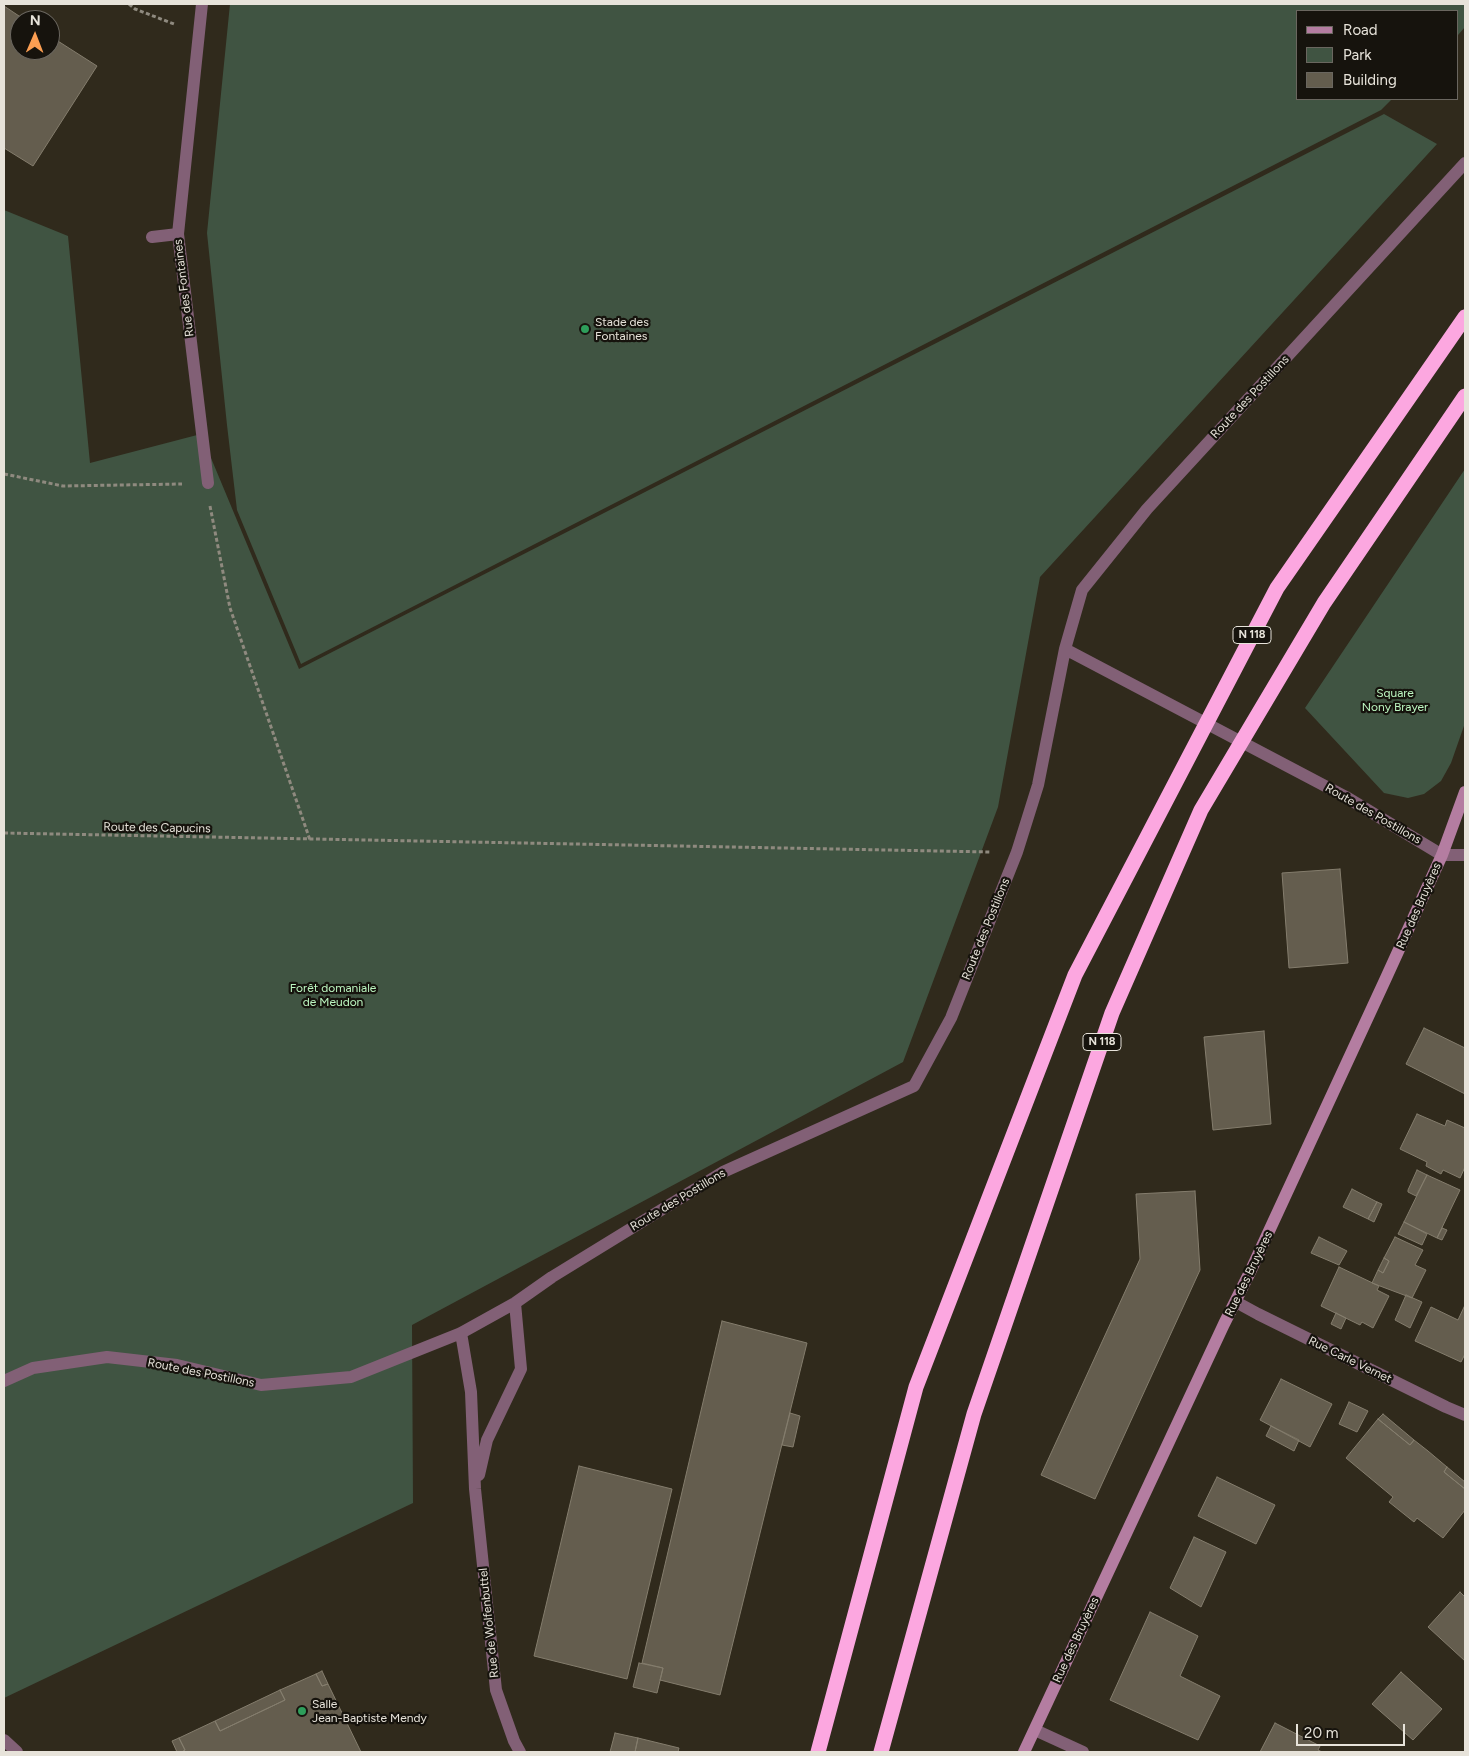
<!DOCTYPE html>
<html>
<head>
<meta charset="utf-8">
<style>
  body { margin:0 }
  #map { position:relative; width:1469px; height:1756px; overflow:hidden; background:#302a1c; font-family:Figtree,sans-serif }
  canvas { display:block }
  .frame { position:absolute; inset:0; border:5px solid #e7e3da; pointer-events:none }
  .legend { position:absolute; left:1296px; top:10px; width:162px; height:90px; box-sizing:border-box; background:#16130d; border:1px solid #6a665f; margin:0; padding:6px 9px; list-style:none; font-size:15px; color:#e7e3da }
  .legend li { display:flex; align-items:center; gap:10px; height:25px }
  .legend b { width:25px; border:1px solid #6a665f }
  .north { position:absolute; left:10px; top:10px; width:50px; height:50px; box-sizing:border-box; background:#16130d; border:1px solid #6a665f; border-radius:50%; rotate:1deg; font-size:14px; font-weight:700; line-height:20px; text-align:center; color:#e7e3da }
  .north::after { content:''; display:block; margin:auto; width:18px; height:22px; background:#fb9e52; clip-path:polygon(50% 0,100% 100%,50% 72%,0 100%) }
  .scale { position:absolute; left:1296px; top:1724px; width:109px; height:22px; box-sizing:border-box; border:2px solid #e7e3da; border-top:0; padding-left:6px; font-size:15px; line-height:18px; white-space:nowrap; color:#e7e3da; -webkit-text-stroke:4px #16130d; paint-order:stroke }
</style>
</head>
<body>
<div id="map">
<canvas width="1469" height="1756"></canvas>
<div class="frame"></div>
<ul class="legend">
<li><b style="height:6px;background:#b47da1"></b>Road</li>
<li><b style="height:14px;background:#405442"></b>Park</li>
<li><b style="height:14px;background:#645d4e"></b>Building</li>
</ul>
<div class="north">N</div>
<div class="scale">20 m</div>
</div>
<script>
const ctx = document.querySelector('canvas').getContext('2d');
ctx.lineJoin = 'round';
function fillPath(path, color) { ctx.fillStyle = color; ctx.fill(path, 'evenodd'); }
const poly = rows => new Path2D(rows.map(r => 'M' + r).join(''));
function strokePath(path, color, width, dash) { ctx.strokeStyle = color; ctx.lineWidth = width; ctx.lineCap = dash ? 'butt' : 'round'; ctx.setLineDash(dash || []); ctx.stroke(path); }
function drawText(font, color, halo, rows, align = 'center') {
  ctx.font = font + ' Figtree,sans-serif'; ctx.lineWidth = 4.5; ctx.setLineDash([]); ctx.textBaseline = 'middle'; ctx.strokeStyle = halo; ctx.fillStyle = color; for (const [text, x, y, turn = 0] of rows) {
    ctx.save(); ctx.translate(x, y); ctx.rotate((+turn || 0) * Math.PI / 180); ctx.textAlign = isNaN(turn) ? turn : align; if (halo) ctx.strokeText(text, 0, 0); ctx.fillText(text, 0, 0); ctx.restore();
  }
}
const green = poly([
  [230,4,1465,4,1465,27,1458,35,1458,11,1298,11,1298,99,1392,99,1381,110,301,664,237,510,227,425,207,233],
  [1384,114,1437,144,1040,577,998,807,903,1062,412,1325,413,1503,4,1698,4,210,68,236,90,463,201,434,299,669],
  [1465,469,1465,723,1451,763,1441,781,1424,794,1408,798,1384,793,1305,708]
]);
const building = poly([
  [4,6,25,20,20,20,20,50,50,50,50,36,97,66,33,166,4,148,4,6],
  [1340,869,1348,963,1289,968,1282,873,1340,869],
  [1424,1028,1465,1048,1465,1094,1406,1064,1424,1028],
  [1264,1031,1271,1124,1213,1130,1204,1037,1264,1031],
  [1417,1114,1445,1126,1447,1120,1465,1128,1465,1167,1460,1178,1443,1170,1441,1174,1426,1166,1427,1162,1400,1149,1417,1114],
  [1417,1170,1427,1175,1416,1196,1408,1192,1408,1190,1417,1170],
  [1427,1175,1460,1190,1437,1238,1404,1222,1427,1175],
  [1352,1189,1377,1202,1368,1219,1343,1207,1352,1189],
  [1195,1191,1200,1270,1095,1499,1041,1475,1140,1259,1136,1194,1195,1191],
  [1377,1202,1382,1204,1374,1222,1368,1219,1377,1202],
  [1404,1222,1427,1234,1422,1245,1398,1234,1404,1222],
  [1442,1228,1447,1230,1442,1240,1437,1238,1442,1228],
  [1319,1237,1347,1251,1339,1265,1311,1253,1319,1237],
  [1395,1237,1423,1250,1415,1265,1426,1270,1412,1298,1372,1283,1378,1270,1383,1273,1389,1261,1384,1258,1395,1237],
  [1384,1258,1389,1261,1383,1273,1378,1270,1384,1258],
  [1339,1267,1379,1286,1377,1290,1389,1296,1373,1328,1362,1322,1360,1325,1321,1306,1339,1267],
  [1406,1295,1422,1302,1410,1328,1395,1320,1406,1295],
  [1465,1305,1465,1354,1461,1362,1415,1341,1431,1307,1458,1320,1465,1305],
  [1336,1313,1346,1318,1341,1329,1331,1324,1336,1313],
  [722,1321,807,1343,720,1695,660,1680,663,1668,642,1663,722,1321],
  [1281,1379,1332,1404,1310,1447,1260,1420,1281,1379],
  [1349,1402,1368,1411,1357,1432,1339,1424,1349,1402],
  [790,1413,800,1416,793,1447,782,1445,790,1413],
  [1383,1414,1414,1440,1410,1445,1378,1419,1383,1414],
  [1378,1419,1410,1445,1414,1440,1428,1451,1447,1467,1444,1472,1465,1489,1465,1510,1443,1538,1417,1518,1414,1522,1389,1502,1393,1497,1346,1458,1378,1419],
  [1271,1426,1299,1440,1294,1451,1266,1436,1271,1426],
  [579,1466,672,1489,627,1679,534,1656,579,1466],
  [1447,1467,1465,1482,1465,1489,1444,1472,1447,1467],
  [1217,1477,1275,1505,1256,1544,1198,1516,1217,1477],
  [1194,1537,1226,1552,1201,1607,1170,1588,1194,1537],
  [1460,1592,1465,1597,1465,1661,1428,1627,1460,1592],
  [1150,1612,1198,1636,1180,1676,1220,1696,1198,1740,1110,1700,1150,1612],
  [639,1663,663,1668,657,1693,633,1687,639,1663],
  [322,1671,328,1684,322,1686,316,1674,322,1671],
  [1401,1672,1442,1709,1413,1740,1372,1704,1401,1672],
  [316,1674,322,1686,328,1684,361,1752,182,1752,185,1750,179,1738,215,1721,220,1731,285,1700,280,1690,316,1674],
  [280,1690,285,1700,220,1731,215,1721,280,1690],
  [1275,1723,1320,1746,1318,1750,1322,1752,1260,1752,1275,1723],
  [615,1733,638,1738,635,1752,610,1752,615,1733],
  [179,1738,185,1750,182,1752,177,1752,172,1741,179,1738],
  [638,1738,679,1748,678,1752,635,1752,638,1738]
]);
const path = poly([
  [129,4,135,9,174,24],
  [4,474,63,486,182,484],
  [210,506,230,608,310,840],
  [4,833,990,852]
]);
const lane = poly([
  [152,237,178,234],
  [4,1740,17,1752]
]);
const street = poly([
  [202,4,178,234,208,483],
  [1065,649,1346,797,1442,855,1465,855],
  [1236,1302,1258,1314,1446,1407,1465,1415],
  [461,1333,471,1392,475,1489,496,1690,514,1741,520,1752],
  [4,1381,33,1368,107,1357,177,1365,261,1385,351,1377,461,1333,515,1303,552,1277,723,1172,914,1086,951,1018,1017,852,1038,785,1065,649,1082,590,1147,509,1465,163],
  [479,1475,487,1440,521,1369,515,1303],
  [1035,1730,1083,1752]
]);
const secondary = poly([
  [1024,1752,1224,1324,1251,1270,1386,978,1442,855,1465,792]
]);
const highway = poly([
  [818,1752,916,1387,1075,975,1277,588,1465,317],
  [881,1752,974,1414,1112,1013,1201,810,1324,603,1465,396]
]);
const markers = [
  [585,329,5,"#2e9e5b"],
  [302,1711,5,"#2e9e5b"]
];
const shields = [
  [1252,635,38],
  [1102,1042,38]
];
const shieldNames = [
  ["N 118",1252,635],
  ["N 118",1102,1042]
];
const streetNames = [
  ["Rue des Fontaines",184,288,-97],
  ["Route des Postillons",1250,397,-47],
  ["Route des Postillons",1373,814,30],
  ["Route des Capucins",157,828,1],
  ["Rue des Bruyères",1419,906,-66],
  ["Route des Postillons",986,929,-68],
  ["Route des Postillons",678,1200,-31],
  ["Rue des Bruyères",1249,1274,-64],
  ["Rue Carle Vernet",1350,1360,26],
  ["Route des Postillons",201,1373,11],
  ["Rue de Wolfenbuttel",489,1623,-96],
  ["Rue des Bruyères",1076,1640,-65]
];
const poiNames = [
  ["Stade des",595,322],
  ["Fontaines",595,336],
  ["Salle",312,1704],
  ["Jean-Baptiste Mendy",312,1718]
];
const parkNames = [
  ["Square",1395,693],
  ["Nony Brayer",1395,707],
  ["Forêt domaniale",333,988],
  ["de Meudon",333,1002]
];
fillPath(green, '#405442');
fillPath(building, '#645d4e');
strokePath(building, '#847d6d', 1);
strokePath(path, '#8f8a7f', 3, [4, 2.5]);
strokePath(lane, '#826076', 12);
strokePath(street, '#826076', 12);
strokePath(secondary, '#b47da1', 12);
strokePath(highway, '#fca7e0', 15);
for (const [x, y, r, color] of markers) { const dot = new Path2D(); dot.arc(x, y, r, 0, 2 * Math.PI); ctx.fillStyle = color; ctx.fill(dot); strokePath(dot, '#16130d', 2); }
for (const [x, y, w] of shields) { const box = new Path2D(); box.roundRect(x - w / 2, y - 8.5, w, 17, 4); ctx.fillStyle = '#16130d'; ctx.fill(box); strokePath(box, '#e7e3da', 1); }
drawText('bold 11px', '#e7e3da', null, shieldNames);
drawText('12px', '#e7e3da', '#16130d', streetNames);
drawText('12px', '#e7e3da', '#16130d', poiNames, 'left');
drawText('12px', '#bcf6c0', '#16130d', parkNames);
</script>
</body>
</html>
